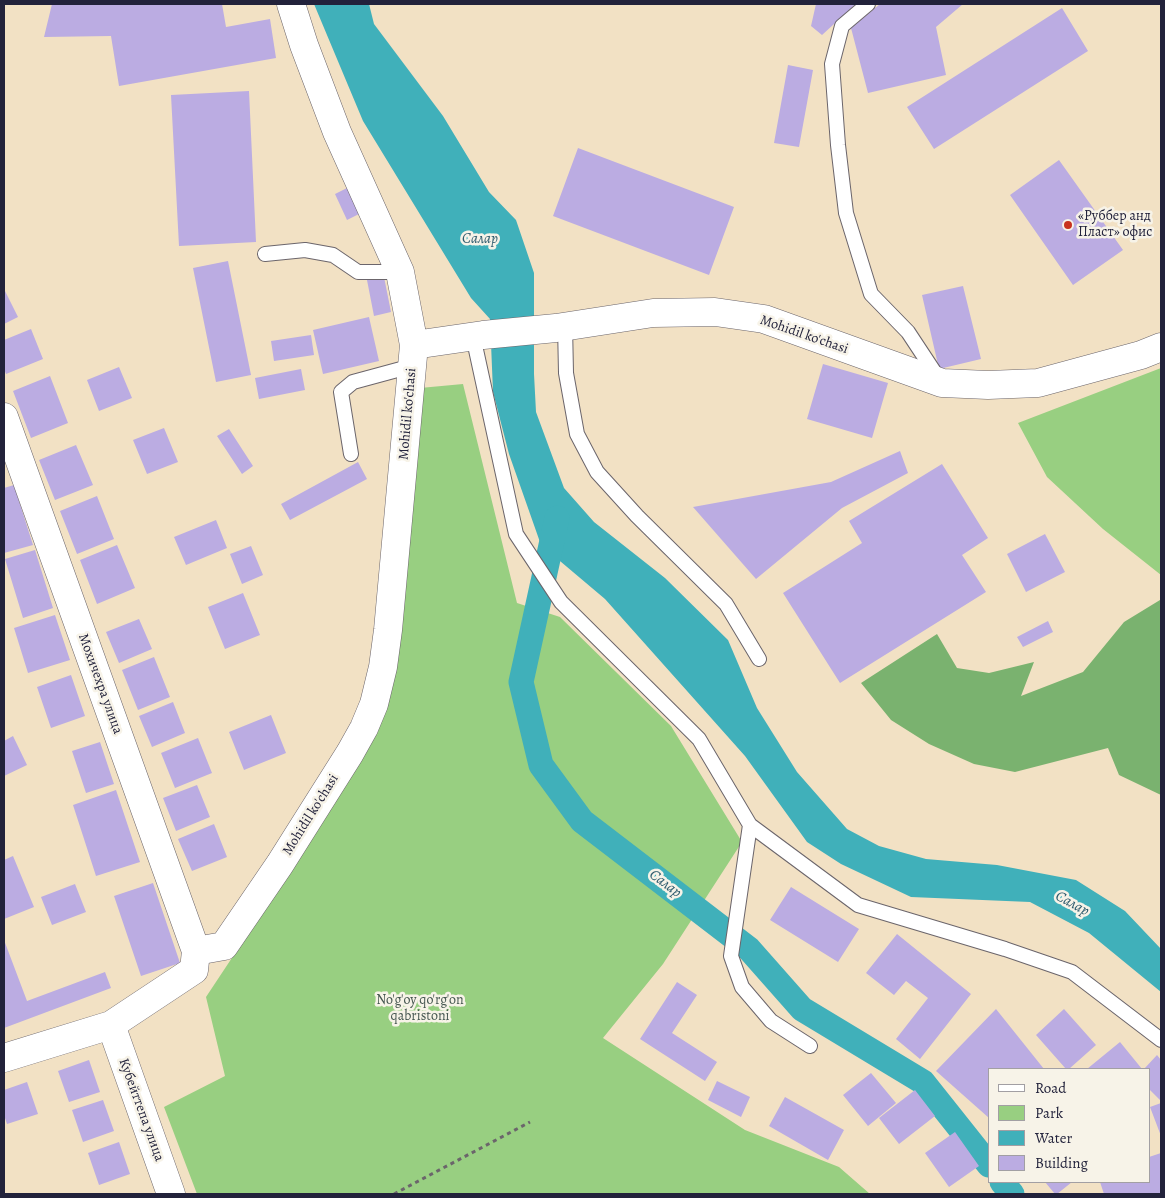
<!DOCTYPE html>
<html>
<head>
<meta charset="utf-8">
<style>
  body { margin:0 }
  #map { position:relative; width:1165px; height:1198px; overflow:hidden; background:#f2e1c4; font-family:Alegreya,serif }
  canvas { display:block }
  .frame { position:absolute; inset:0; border:5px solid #22223b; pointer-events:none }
  .legend { position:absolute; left:988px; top:1068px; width:162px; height:115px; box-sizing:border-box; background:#f7f3e8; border:1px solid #a29fa3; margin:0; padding:6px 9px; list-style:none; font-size:15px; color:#22223b }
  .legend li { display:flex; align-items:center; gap:10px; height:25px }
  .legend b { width:25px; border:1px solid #a29fa3 }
</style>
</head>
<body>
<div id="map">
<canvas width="1165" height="1198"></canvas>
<div class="frame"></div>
<ul class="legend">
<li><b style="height:6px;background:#fff"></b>Road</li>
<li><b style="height:14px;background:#98cf81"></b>Park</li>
<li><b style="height:14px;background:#40b0ba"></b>Water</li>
<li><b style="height:14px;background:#bbace2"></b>Building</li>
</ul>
</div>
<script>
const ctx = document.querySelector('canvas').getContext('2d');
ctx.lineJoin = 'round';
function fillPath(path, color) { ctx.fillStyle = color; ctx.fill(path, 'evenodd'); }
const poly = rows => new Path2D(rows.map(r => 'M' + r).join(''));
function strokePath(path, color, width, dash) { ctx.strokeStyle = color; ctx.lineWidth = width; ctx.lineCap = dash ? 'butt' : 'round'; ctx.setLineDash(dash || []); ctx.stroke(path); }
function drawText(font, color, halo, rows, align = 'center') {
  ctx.font = font + ' Alegreya,serif'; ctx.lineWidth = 5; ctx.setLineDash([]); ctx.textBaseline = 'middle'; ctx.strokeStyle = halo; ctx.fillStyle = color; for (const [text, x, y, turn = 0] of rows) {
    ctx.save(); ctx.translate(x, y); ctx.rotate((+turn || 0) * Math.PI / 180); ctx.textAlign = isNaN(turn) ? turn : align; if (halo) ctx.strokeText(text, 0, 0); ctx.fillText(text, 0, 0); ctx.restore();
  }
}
const green = poly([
  [1161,368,1161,575,1103,529,1047,477,1018,423],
  [463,384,517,603,560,617,671,726,742,842,663,964,603,1038,745,1130,839,1167,870,1194,197,1194,164,1107,225,1076,206,997,326,816,357,761,420,388]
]);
const forest = poly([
  [1160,600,1161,602,1161,795,1119,775,1108,748,1015,772,974,764,929,744,891,720,861,683,937,634,957,668,989,673,1034,662,1021,696,1083,672,1124,622]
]);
const water = poly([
  [314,4,369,4,374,24,443,116,489,192,516,220,534,273,534,374,536,412,564,488,594,522,665,578,728,640,757,708,797,772,847,829,879,846,926,859,997,865,1076,880,1125,911,1161,949,1161,992,1089,933,1030,902,911,897,841,864,807,842,745,756,605,599,541,545,509,454,493,392,490,319,471,298,363,121]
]);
const canal = poly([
  [557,518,521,682,541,765,582,821,749,949,802,1009,923,1082,989,1165],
  [1002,1182,1012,1194]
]);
const building = poly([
  [52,4,222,4,226,27,270,19,276,58,119,86,111,36,44,37],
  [816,4,856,4,822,35,811,26],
  [880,4,963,4,936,27,946,75,868,93,851,28],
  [1062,8,1088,51,934,149,907,107],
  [788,65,813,70,799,147,774,143],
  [249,91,256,242,179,246,171,95],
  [578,148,734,207,709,275,553,216],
  [1059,160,1123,250,1073,285,1010,195],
  [347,188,359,214,347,220,335,194],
  [228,261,251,375,216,382,193,268],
  [384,277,391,312,374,316,367,280],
  [963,286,981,359,939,369,922,295],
  [4,289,18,317,4,324],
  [369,317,379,361,323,374,313,330],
  [31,329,43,359,6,374,4,369,4,340],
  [311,335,314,355,274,361,271,341],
  [823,364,888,383,872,438,807,419],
  [119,367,132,398,99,411,87,380],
  [301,369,305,390,259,399,255,378],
  [50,376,68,423,31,438,13,391],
  [164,428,178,462,147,474,133,440],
  [229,429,253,466,242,474,217,436],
  [76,445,93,485,55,500,39,460],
  [900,451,908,473,842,508,756,579,693,507,831,482],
  [358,462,367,479,290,520,281,504],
  [942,464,988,538,962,555,986,592,840,683,783,593,862,543,849,521],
  [14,485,33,545,4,553,4,488],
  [97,496,114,539,77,554,60,511],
  [216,520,227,548,186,565,174,537],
  [1045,534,1065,572,1026,592,1007,554],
  [117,545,135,588,97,604,80,560],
  [251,546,263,575,242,584,230,554],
  [35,550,53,608,23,618,5,559],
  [243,593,260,635,225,649,208,607],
  [55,615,70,660,28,673,14,628],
  [139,619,152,649,119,663,106,632],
  [1048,621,1053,632,1023,647,1017,637],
  [154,657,170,697,138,710,122,670],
  [71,675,85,716,51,728,37,687],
  [173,702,185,733,152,747,139,716],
  [271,715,286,753,244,770,229,732],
  [13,736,27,765,4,776,4,741],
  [198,738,212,773,175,788,161,753],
  [100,742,114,784,86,793,72,751],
  [197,785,210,817,176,831,163,798],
  [116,790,140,862,96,876,73,805],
  [214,824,227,857,192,871,178,839],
  [13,856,34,907,4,919,4,860],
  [153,883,180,963,141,976,114,896],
  [75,884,86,912,52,925,41,897],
  [791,887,859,929,838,962,770,920],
  [897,934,971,994,920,1059,896,1039,928,998,906,981,894,995,866,973],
  [4,940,27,1001,105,972,111,988,4,1028],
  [677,982,697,995,672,1033,717,1062,705,1081,640,1039],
  [996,1009,1044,1069,989,1069,989,1118,936,1071],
  [1064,1009,1096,1045,1069,1069,1066,1069,1036,1035],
  [1120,1042,1142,1069,1087,1069],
  [1157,1055,1161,1060,1161,1101,1149,1089,1149,1069,1144,1069],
  [89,1060,100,1092,69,1102,58,1071],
  [871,1073,896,1103,868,1126,843,1095],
  [717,1081,750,1097,741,1117,708,1100],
  [27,1082,38,1114,7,1124,4,1115,4,1090],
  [915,1090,935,1116,899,1144,879,1118],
  [785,1097,844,1130,828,1160,769,1126],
  [103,1100,114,1131,83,1142,72,1110],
  [1161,1103,1161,1136,1150,1107],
  [955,1132,979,1166,949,1187,925,1153],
  [119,1142,130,1174,99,1185,88,1153],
  [1161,1153,1161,1194,1104,1194,1100,1182,1149,1182,1149,1157],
  [1045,1182,1072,1182,1057,1194,1055,1194]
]);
const path = poly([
  [394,1194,530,1122]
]);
const service = poly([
  [868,4,842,26,832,64,838,145,846,213,871,294,908,332,939,379],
  [265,254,305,250,333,255,358,272,400,272],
  [565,325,566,373,577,434,597,472,637,516,726,604,759,659],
  [473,336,516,534,561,602,699,739,750,825,858,905,1005,949,1072,972,1161,1040],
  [351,454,341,392,353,382,412,366],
  [750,825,731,956,742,987,771,1021,810,1046]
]);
const minor = poly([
  [291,4,304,45,337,132,400,272,414,345],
  [196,951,224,946,280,864,350,753,364,728,374,704,383,667,388,630,414,345,483,335,556,328,653,313,715,312,764,319,942,383,988,385,1038,383,1141,355,1161,347]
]);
const tertiary = poly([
  [4,417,196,951,194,970,111,1025,4,1058],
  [111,1025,171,1194]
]);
const markers = [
  [1068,225,5,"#c8321e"]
];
const poiNames = [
  ["«Руббер анд",1078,217],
  ["Пласт» офис",1078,233]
];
const streetNames = [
  ["Mohidil ko'chasi",804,335,19],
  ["Mohidil ko'chasi",408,414,-85],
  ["Мохичехра улица",100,684,70],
  ["Mohidil ko'chasi",311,815,-58],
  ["Кубейттепа улица",141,1110,70]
];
const parkNames = [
  ["No'g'oy qo'rg'on",420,1001],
  ["qabristoni",420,1017]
];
const waterNames = [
  ["Салар",480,239],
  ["Салар",665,884,37],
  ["Салар",1072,904,28]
];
fillPath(green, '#98cf81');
fillPath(forest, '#7ab26f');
fillPath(water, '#40b0ba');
strokePath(canal, '#40b0ba', 25);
fillPath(building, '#bbace2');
strokePath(service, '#6b656b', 16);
strokePath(minor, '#6b656b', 29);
strokePath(tertiary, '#6b656b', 29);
strokePath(path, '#6b656b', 3, [4, 4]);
strokePath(service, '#fff', 14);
strokePath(minor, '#fff', 28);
strokePath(tertiary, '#fff', 28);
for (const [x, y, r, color] of markers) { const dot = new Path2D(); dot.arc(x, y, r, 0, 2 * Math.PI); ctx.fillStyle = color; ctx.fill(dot); strokePath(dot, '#f7f3e8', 2); }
drawText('14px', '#22223b', '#f7f3e8', poiNames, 'left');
drawText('14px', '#22223b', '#f7f3e8', streetNames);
drawText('14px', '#455650', '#f7f3e8', parkNames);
drawText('italic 15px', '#2e5b6e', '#f7f3e8', waterNames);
</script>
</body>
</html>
